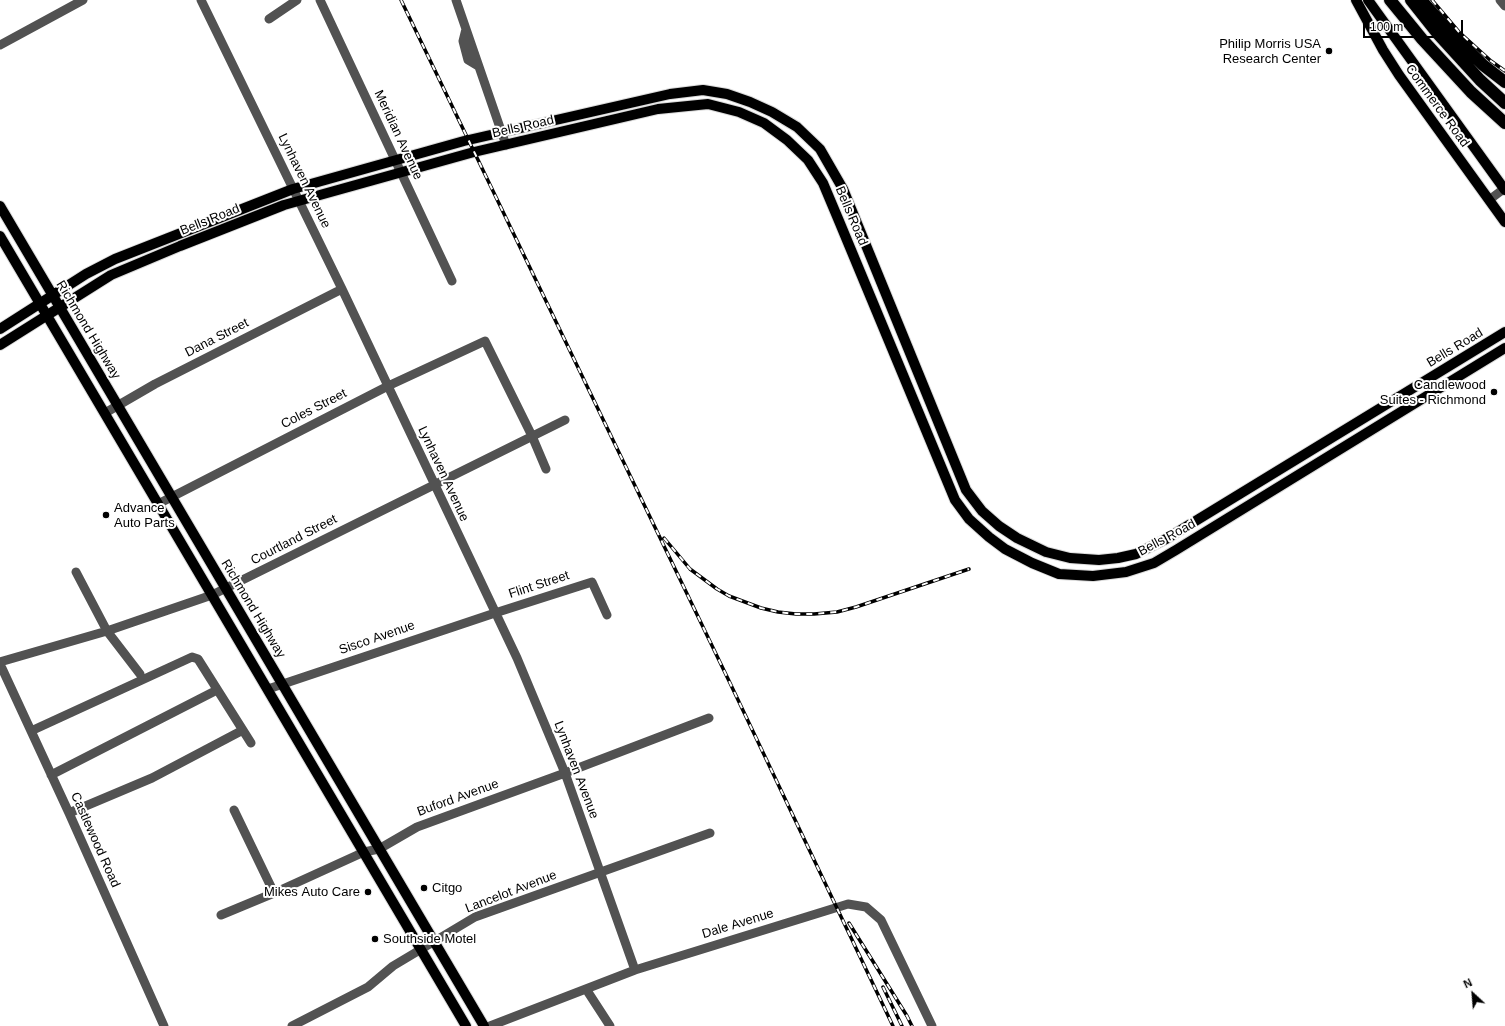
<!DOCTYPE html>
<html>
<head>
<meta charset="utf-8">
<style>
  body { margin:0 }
  #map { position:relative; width:1505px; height:1026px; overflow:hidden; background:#fff; font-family:Arial,sans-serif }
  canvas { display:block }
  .north { position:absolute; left:1453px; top:974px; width:40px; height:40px; -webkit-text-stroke:3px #fff; paint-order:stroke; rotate:334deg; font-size:11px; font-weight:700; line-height:16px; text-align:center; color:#000 }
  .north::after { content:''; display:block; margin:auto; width:14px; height:18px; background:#000; clip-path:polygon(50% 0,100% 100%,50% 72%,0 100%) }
  .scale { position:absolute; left:1363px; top:20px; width:100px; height:18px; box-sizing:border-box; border:2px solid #000; border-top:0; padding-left:5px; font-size:12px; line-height:14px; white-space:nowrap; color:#000; -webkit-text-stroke:3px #fff; paint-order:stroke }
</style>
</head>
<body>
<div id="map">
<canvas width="1505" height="1026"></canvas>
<div class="north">N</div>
<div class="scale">100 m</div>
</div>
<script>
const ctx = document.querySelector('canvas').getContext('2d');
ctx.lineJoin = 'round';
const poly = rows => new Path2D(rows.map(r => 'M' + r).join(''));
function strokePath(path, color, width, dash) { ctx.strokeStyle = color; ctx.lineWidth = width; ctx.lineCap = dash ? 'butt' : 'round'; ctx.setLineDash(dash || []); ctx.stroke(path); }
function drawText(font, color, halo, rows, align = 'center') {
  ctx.font = font + ' Arial,sans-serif'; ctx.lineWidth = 4; ctx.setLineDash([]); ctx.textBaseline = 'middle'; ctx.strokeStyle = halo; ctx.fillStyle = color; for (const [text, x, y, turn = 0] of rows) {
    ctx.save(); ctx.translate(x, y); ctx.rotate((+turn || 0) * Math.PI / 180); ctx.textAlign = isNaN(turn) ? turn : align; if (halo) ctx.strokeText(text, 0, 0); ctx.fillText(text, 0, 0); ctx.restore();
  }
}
const minor = poly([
  [201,0,342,289,517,658,565,773,635,970],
  [320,0,452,281],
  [456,0,506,145],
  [1500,0,1505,6],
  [269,19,297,0],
  [466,29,463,41,468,60,478,66],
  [0,45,83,0],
  [1489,200,1505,188],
  [105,413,155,384,342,289],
  [158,504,388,386,485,341,532,436,546,469],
  [76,572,107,631,140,674],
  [0,662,107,631,212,595,565,420],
  [0,664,69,813,164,1026],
  [268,689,495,613,592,582,607,615],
  [31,731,192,657,198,659,251,743],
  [51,775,217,690],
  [234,810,274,893],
  [69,813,152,778,243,730],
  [221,915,274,893,364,852,379,849,417,827,565,773,709,718],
  [586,989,610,1026],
  [292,1026,368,987,393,966,475,917,710,833],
  [490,1026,635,970,848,904,866,907,881,920,932,1026]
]);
const major = poly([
  [1356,0,1383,50,1399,75,1505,222],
  [1368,0,1505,190],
  [0,206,484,1026],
  [0,236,466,1026],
  [0,329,86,274,115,259,293,189,464,141,670,94,703,90,727,94,750,102,772,112,797,127,820,149,843,189,966,490,982,511,999,526,1017,538,1046,552,1070,558,1099,560,1118,558,1136,554,1166,539,1505,332],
  [0,345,111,275,180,246,284,205,474,152,658,109,708,104,739,112,764,123,787,140,808,160,823,183,839,221,955,500,969,519,989,537,1005,549,1032,563,1059,574,1093,576,1126,572,1154,563,1176,550,1505,348]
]);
const highway = poly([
  [1390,0,1422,39,1471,92,1505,123],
  [1411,0,1438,34,1480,80,1505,103],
  [1421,0,1448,30,1483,65,1505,82]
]);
const rail = poly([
  [401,0,730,683,893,1026],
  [1432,0,1459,32,1491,61,1505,71],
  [664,538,690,569,717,589,729,596,761,608,778,612,796,614,814,614,837,612,856,607,969,569],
  [849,923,907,1016,912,1026],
  [883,987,902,1026]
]);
const markers = [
  [1329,51,4,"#000"],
  [1494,392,4,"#000"],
  [106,515,4,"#000"],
  [424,888,4,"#000"],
  [368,892,4,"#000"],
  [375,939,4,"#000"]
];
const poiNames = [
  ["Philip Morris USA",1321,44],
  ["Research Center",1321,59],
  ["Candlewood",1486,385],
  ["Suites - Richmond",1486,400],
  ["Advance",114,508,"left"],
  ["Auto Parts",114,523,"left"],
  ["Citgo",432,888,"left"],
  ["Mikes Auto Care",360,892],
  ["Southside Motel",383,939,"left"]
];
const streetNames = [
  ["Commerce Road",1437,106,54],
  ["Bells Road",523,127,-13],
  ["Meridian Avenue",398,135,65],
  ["Lynhaven Avenue",304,181,64],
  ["Bells Road",851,216,67],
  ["Bells Road",210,220,-22],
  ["Richmond Highway",88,330,59],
  ["Dana Street",217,338,-27],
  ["Bells Road",1455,348,-31],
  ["Coles Street",314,409,-27],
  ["Lynhaven Avenue",443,474,65],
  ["Bells Road",1167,538,-28],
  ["Courtland Street",294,540,-27],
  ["Flint Street",539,585,-18],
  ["Richmond Highway",253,609,59],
  ["Sisco Avenue",377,638,-19],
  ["Lynhaven Avenue",576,770,69],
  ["Buford Avenue",458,798,-20],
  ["Castlewood Road",95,840,66],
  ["Lancelot Avenue",511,892,-21],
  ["Dale Avenue",738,924,-17]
];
strokePath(major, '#dbdbdb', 12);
strokePath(highway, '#dbdbdb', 14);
strokePath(minor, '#525252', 9);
strokePath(major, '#000', 10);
strokePath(highway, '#000', 12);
strokePath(rail, '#000', 3.5);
strokePath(rail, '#fff', 2, [6]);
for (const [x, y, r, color] of markers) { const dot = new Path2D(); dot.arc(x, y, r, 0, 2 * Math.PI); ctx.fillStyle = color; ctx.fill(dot); strokePath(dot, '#fff', 1.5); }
drawText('13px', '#000', '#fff', poiNames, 'right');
drawText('13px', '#000', '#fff', streetNames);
</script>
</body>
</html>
